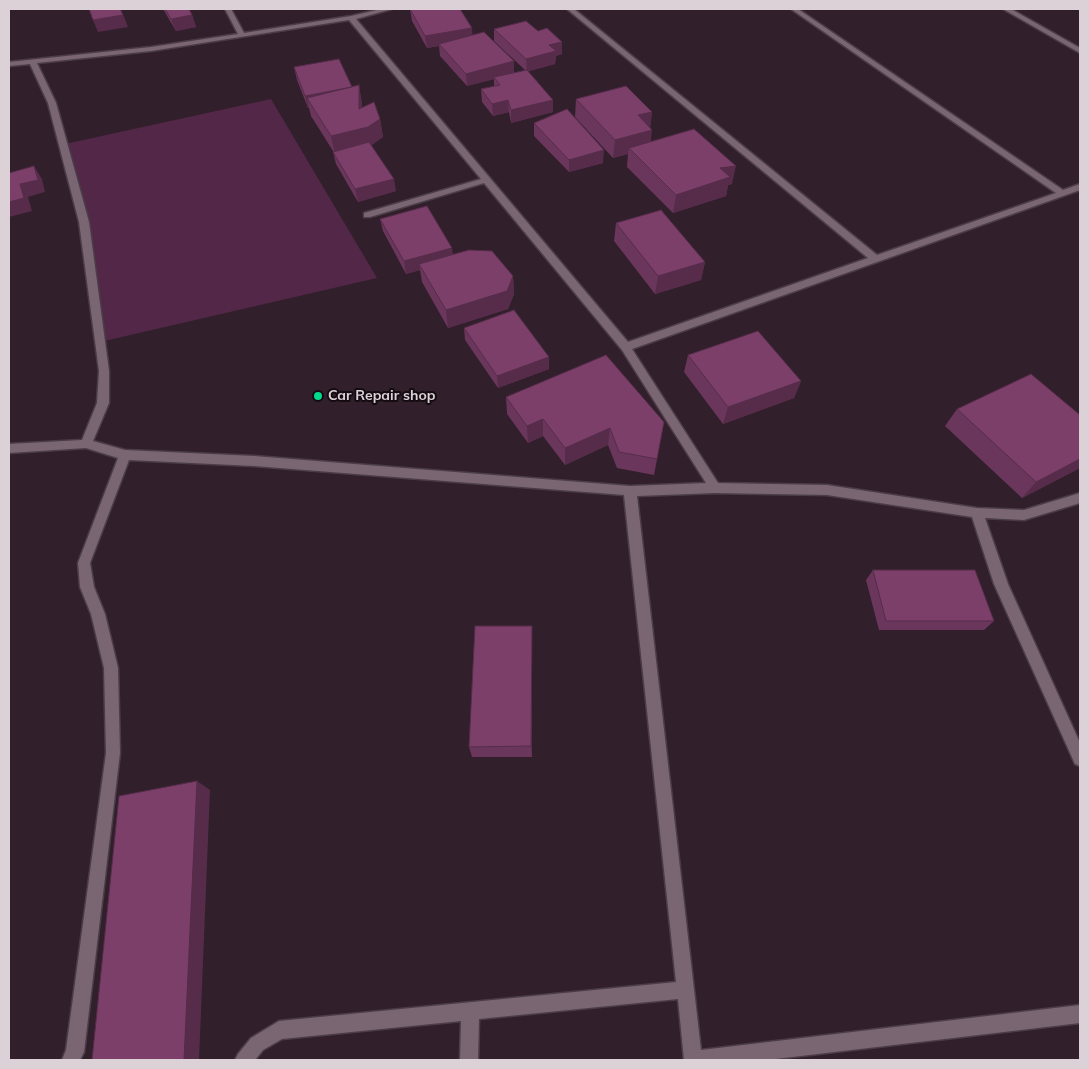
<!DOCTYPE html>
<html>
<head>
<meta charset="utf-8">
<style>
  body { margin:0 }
  #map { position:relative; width:1089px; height:1069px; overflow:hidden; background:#311f2b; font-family:Mulish,sans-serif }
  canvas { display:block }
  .frame { position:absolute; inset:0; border:10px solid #ddd1d8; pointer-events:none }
</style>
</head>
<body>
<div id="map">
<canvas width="1089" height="1069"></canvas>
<div class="frame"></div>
</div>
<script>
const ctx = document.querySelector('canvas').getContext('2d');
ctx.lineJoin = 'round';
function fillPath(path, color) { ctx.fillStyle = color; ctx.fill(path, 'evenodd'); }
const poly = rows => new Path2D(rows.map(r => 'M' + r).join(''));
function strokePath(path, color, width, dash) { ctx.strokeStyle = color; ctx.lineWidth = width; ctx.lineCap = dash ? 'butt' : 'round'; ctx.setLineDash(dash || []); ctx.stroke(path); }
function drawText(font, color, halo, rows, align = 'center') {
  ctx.font = font + ' Mulish,sans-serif'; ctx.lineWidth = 4; ctx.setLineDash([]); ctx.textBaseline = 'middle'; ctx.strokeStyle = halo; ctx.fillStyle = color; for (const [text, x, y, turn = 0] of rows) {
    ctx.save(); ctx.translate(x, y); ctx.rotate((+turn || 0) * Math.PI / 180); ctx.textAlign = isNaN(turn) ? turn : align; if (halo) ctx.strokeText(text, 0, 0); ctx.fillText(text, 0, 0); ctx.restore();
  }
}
const green = poly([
  [271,99,377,278,100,342,65,144]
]);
const street = poly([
  [225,9,231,9,244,33,351,16,381,9,392,9,356,19,628,342,868,258,567,9,574,9,877,255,1056,193,791,9,798,9,1063,190,1080,184,1080,190,632,349,718,483,827,485,977,508,1024,510,1080,493,1080,503,1024,520,985,518,1008,584,1080,743,1080,766,1075,764,994,584,972,517,827,495,715,493,637,496,701,1050,1080,1005,1080,1023,767,1060,684,1060,678,999,479,1019,478,1060,460,1060,461,1021,282,1039,263,1050,255,1060,235,1060,238,1054,251,1038,279,1021,676,982,624,495,254,466,129,460,90,563,94,587,105,614,118,668,120,753,84,1052,80,1060,62,1060,66,1050,106,753,104,668,91,614,80,587,78,563,118,458,86,448,9,453,9,444,82,440,97,403,99,371,79,222,48,103,30,64,9,66,9,62,151,47,238,34,225,9],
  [349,20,481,179,364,213,364,217,370,217,484,183,622,350,706,483,630,486,254,456,125,450,93,441,109,403,109,371,89,222,56,103,37,63,151,51,349,20],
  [1003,9,1011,9,1080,48,1080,53,1003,9]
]);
const wall = poly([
  [163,9,189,9,192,15,196,27,176,31],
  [410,9,473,35,514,61,514,73,525,70,494,41,494,29,562,54,556,56,555,64,528,71,553,112,511,123,509,112,493,116,482,102,481,89,494,86,494,79,467,86,440,56,439,46,427,48,412,21],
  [294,67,352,87,359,85,362,107,380,119,383,137,371,145,396,191,358,202,336,164,333,152,333,151,311,116,309,108,308,108,297,80],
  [576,99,652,112,650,127,651,142,732,184,728,185,726,196,673,213,627,167,628,154,613,158,575,117],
  [534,123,603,163,569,172,534,136],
  [380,219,453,254,513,276,514,294,508,309,448,328,422,282,420,270,406,274,383,231],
  [616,223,705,262,701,280,655,294,614,241],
  [464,328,549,369,498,388,465,340],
  [688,355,801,381,794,398,723,424,684,372],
  [506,397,664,422,654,475,617,468,608,445,565,465,543,436,528,443,507,414],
  [957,409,1080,468,1022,498,945,426],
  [873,570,994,621,984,630,879,630,866,580],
  [532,640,532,757,472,757,469,747]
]);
const shadedWall = poly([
  [121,9,128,27,98,32,93,20],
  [192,15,196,27,176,31,171,19],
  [472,28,473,40,439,44,439,46,427,48,425,36],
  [562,42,562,54,556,56,555,64,527,72,526,59,549,45],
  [514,61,514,74,494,77,494,79,467,86,466,74],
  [359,85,362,103,363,127,359,109],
  [352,87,307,98,309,108,308,108,305,96],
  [508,100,509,112,493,116,492,104],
  [553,100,553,112,511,123,511,110],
  [652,112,650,130,638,115],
  [380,119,383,137,372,145,335,155,331,136],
  [652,130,650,148,629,148,628,154,613,158,615,140],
  [604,150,603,163,569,172,569,160],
  [34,166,42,179,45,192,28,197,32,211,9,217,9,202,20,184],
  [736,166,732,184,728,185,726,196,673,213,676,195,720,168],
  [394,179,396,191,358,202,355,189],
  [452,248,454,260,419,264,420,270,406,274,404,261],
  [705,262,701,280,655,294,658,276],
  [513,276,514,294,508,309,448,328,446,310],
  [549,357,549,369,498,388,497,376],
  [801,381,794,398,723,424,728,407],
  [543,419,543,436,528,443,527,426],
  [610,428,608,445,565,465,565,448],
  [1080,459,1080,468,1022,498,1036,482],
  [532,626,532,757,531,746],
  [197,781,210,790,199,1060,184,1060]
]);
const building = poly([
  [89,9,120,9,123,15,93,20,89,9],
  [165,9,189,9,192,15,171,19,165,9],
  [410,9,460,9,472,28,425,36,410,9],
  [526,21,538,31,547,28,562,42,549,45,556,51,526,59,494,29,526,21],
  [484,32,514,61,466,74,439,44,484,32],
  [339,59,352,87,305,96,294,67,339,59],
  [527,70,553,100,511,110,508,100,492,104,481,89,500,85,494,77,527,70],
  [359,85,359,109,374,102,380,119,368,127,331,136,307,98,359,85],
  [626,86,652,112,638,115,652,130,615,140,576,99,626,86],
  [567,109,604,150,569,160,534,123,567,109],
  [694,129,736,166,720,168,730,177,676,195,629,148,694,129],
  [369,142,394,179,355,189,333,152,369,142],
  [34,166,38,180,20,184,24,198,9,202,9,173,34,166],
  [427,206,452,248,404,261,380,219,427,206],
  [661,210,705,262,658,276,616,223,661,210],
  [469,250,492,251,513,276,507,291,446,310,419,264,469,250],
  [514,310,549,357,497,376,464,328,514,310],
  [758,331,801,381,728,407,688,355,758,331],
  [606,355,664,422,657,459,619,452,610,428,565,448,543,419,527,426,506,397,606,355],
  [1031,374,1080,415,1080,459,1036,482,957,409,1031,374],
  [873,570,975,570,994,621,886,621,873,570],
  [475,626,532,626,531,746,469,747,475,626],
  [197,781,184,1060,92,1060,119,796,197,781]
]);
const markers = [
  [318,396,5,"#03d98b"]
];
const poiNames = [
  ["Car Repair shop",328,396]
];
fillPath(green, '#532747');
strokePath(street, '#4b3d47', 3);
fillPath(street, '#7a6573');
fillPath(wall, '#6a365b');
fillPath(shadedWall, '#562c4a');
fillPath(building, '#7b3f6a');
strokePath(building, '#562c4a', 1);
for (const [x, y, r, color] of markers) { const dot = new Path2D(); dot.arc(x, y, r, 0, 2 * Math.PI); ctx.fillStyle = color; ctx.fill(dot); strokePath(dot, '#140c11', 2); }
drawText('bold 14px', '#ddd1d8', '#140c11', poiNames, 'left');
</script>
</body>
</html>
